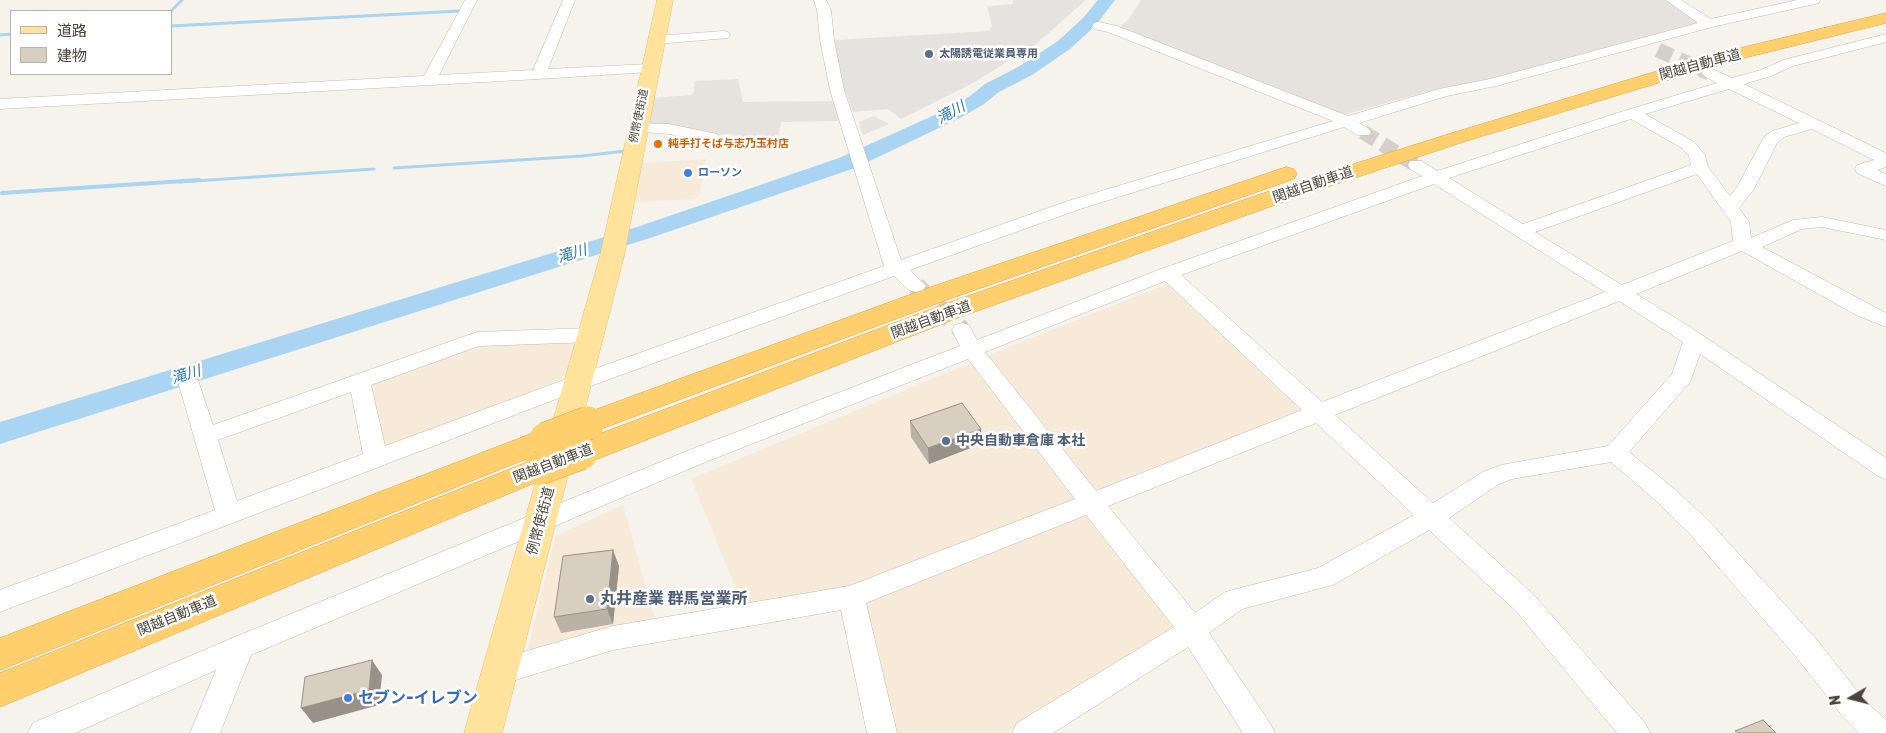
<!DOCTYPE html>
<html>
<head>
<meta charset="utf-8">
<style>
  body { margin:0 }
  #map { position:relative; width:1886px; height:733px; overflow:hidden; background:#f6f3ec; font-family:Rubik,"Noto Sans JP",sans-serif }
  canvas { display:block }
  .legend { position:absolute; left:10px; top:10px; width:162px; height:65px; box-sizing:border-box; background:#fff; border:1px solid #b7b4b0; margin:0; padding:6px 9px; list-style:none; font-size:15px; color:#4b4439 }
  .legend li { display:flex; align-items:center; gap:10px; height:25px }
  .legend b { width:25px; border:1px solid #b7b4b0 }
  .north { position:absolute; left:1826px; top:673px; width:50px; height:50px; -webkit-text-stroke:4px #fff; paint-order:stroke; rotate:262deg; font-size:14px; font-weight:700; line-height:20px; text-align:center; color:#4b4439 }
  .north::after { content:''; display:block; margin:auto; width:18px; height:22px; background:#4b4439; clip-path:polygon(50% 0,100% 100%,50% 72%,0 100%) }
</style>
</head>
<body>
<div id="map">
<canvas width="1886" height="733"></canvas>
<ul class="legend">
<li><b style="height:6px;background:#ffe39c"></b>道路</li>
<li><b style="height:14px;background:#d8cfc1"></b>建物</li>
</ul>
<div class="north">N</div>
</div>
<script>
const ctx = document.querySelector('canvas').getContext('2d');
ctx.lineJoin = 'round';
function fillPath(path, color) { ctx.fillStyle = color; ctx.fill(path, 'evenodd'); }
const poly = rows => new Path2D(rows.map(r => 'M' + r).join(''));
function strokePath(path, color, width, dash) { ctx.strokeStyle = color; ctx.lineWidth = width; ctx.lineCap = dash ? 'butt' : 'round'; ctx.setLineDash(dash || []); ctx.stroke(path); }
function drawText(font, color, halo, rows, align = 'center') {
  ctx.font = font + ' Rubik,"Noto Sans JP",sans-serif'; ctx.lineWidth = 5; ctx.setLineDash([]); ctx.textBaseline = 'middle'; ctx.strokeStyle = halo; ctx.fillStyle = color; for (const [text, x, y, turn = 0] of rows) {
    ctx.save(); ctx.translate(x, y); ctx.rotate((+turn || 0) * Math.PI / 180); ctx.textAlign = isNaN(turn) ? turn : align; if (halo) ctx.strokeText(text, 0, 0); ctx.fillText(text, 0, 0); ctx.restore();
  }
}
const commercial = poly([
  [706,159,699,196,694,199,635,202,642,163],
  [1170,283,1306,410,1098,493,985,359,991,354],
  [578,338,569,369,562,379,382,449,369,380,477,341],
  [968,364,974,366,1079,497,851,590,743,606,691,479],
  [623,505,656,623,531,651,528,649,555,536],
  [1082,515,1097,519,1177,627,1005,733,890,733,865,601]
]);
const industrial = poly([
  [1141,0,1666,0,1700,22,1493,78,1433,90,1343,115,1122,30,1120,27,1129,19],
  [738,79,743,102,836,101,840,121,781,122,776,148,731,134,712,135,646,126,652,98,691,95,694,92,695,81],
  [874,116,889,124,863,135,859,122]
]);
const parking = poly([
  [1013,0,1086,0,1036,44,973,83,901,119,888,109,853,112,843,85,834,40,989,31,992,26,987,6,1013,4]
]);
const streamFar1 = poly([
  [171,11,182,0],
  [171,26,460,11],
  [0,35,11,34],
  [394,168,582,156,625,151,626,148],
  [180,182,374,169]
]);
const stream = poly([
  [2,193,199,180]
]);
const river = poly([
  [1098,0,1115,0,1096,25,1070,49,1032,75,999,92,984,104,962,117,855,168,653,237,0,444,0,422,637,227,839,158,948,109,970,96,985,84,1018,67,1058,41,1084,17,1098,0]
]);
const minorTunnelFar1 = poly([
  [1658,50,1709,73],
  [1363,132,1416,165]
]);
const minorTunnel = poly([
  [916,286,962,330]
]);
const minor = poly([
  [465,0,477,0,439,75,533,70,563,0,575,0,548,69,650,64,655,65,657,68,655,71,650,72,538,79,0,109,0,99,424,76,465,0],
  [814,0,826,0,831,10,834,40,844,90,901,260,1068,201,1333,121,1108,32,1094,29,1092,26,1094,23,1099,22,1117,26,1348,116,1439,89,1490,79,1698,23,1666,0,1681,0,1711,19,1797,0,1820,0,1819,3,1712,27,1496,86,1447,96,1359,123,1369,129,1371,132,1369,135,1357,135,1344,127,1080,209,910,270,926,286,923,290,916,292,909,290,894,276,585,388,0,612,0,590,215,510,179,385,182,380,190,378,198,380,213,425,477,332,591,328,598,330,601,335,598,340,591,342,479,346,371,385,385,446,569,378,884,266,830,90,820,40,817,10,814,0],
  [351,392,363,454,237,501,218,440,351,392],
  [723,31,728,32,730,35,728,38,656,44,649,40,656,36,723,31],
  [1886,34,1886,42,1793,66,1771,76,1744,84,1886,153,1886,167,1877,170,1886,174,1886,186,1857,173,1855,169,1857,165,1874,160,1812,129,1784,137,1777,143,1754,189,1739,208,1749,222,1751,238,1793,220,1822,217,1886,230,1886,240,1822,227,1802,229,1762,247,1886,313,1886,327,1856,315,1742,251,1636,294,1687,325,1886,458,1886,479,1878,476,1700,354,1690,382,1629,452,1672,487,1707,519,1817,640,1864,700,1886,720,1886,733,1859,733,1844,718,1797,658,1689,533,1654,499,1611,462,1512,479,1499,484,1449,518,1534,595,1645,723,1650,733,1617,733,1516,611,1429,530,1333,585,1242,609,1209,633,1270,723,1275,733,1243,733,1188,647,1053,733,1012,733,1017,723,1174,627,1086,515,866,603,897,733,867,733,841,610,613,650,499,685,489,681,485,672,489,663,499,659,613,626,849,586,1075,499,968,359,703,463,251,655,220,733,190,733,216,670,75,733,28,733,33,723,230,639,687,451,960,346,952,330,955,325,962,323,969,325,977,340,1161,269,1422,176,1410,169,1408,165,1410,161,1422,161,1437,171,1627,110,1717,83,1704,76,1702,73,1704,70,1714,70,1732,78,1761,70,1783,60,1886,34],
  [1729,89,1799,123,1772,131,1764,137,1737,187,1730,196,1708,167,1705,155,1694,142,1645,114,1729,89],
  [1631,119,1682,148,1689,156,1691,165,1523,224,1449,178,1631,119],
  [1697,174,1731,222,1733,241,1622,285,1535,232,1697,174],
  [1434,184,1605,292,1322,402,1181,275,1434,184],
  [1165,281,1302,410,1096,491,985,352,1165,281],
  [1619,301,1683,342,1672,374,1608,446,1501,465,1483,472,1433,503,1335,415,1619,301],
  [1316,423,1414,515,1318,568,1225,592,1195,613,1108,506,1316,423],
  [637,123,669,124,717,134,719,137,717,140,711,142,669,134,631,131,629,128,631,125,637,123]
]);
const major = poly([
  [657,0,673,0,624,256,502,733,464,733,600,256,657,0]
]);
const highway = poly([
  [1886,13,1886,23,1748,57,1668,80,1466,141,1303,195,960,317,592,461,581,464,570,461,566,453,570,445,942,305,1287,185,1452,133,1654,72,1736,49,1886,13],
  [1286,167,1294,169,1297,174,1294,179,949,299,598,430,588,433,578,430,573,423,578,416,931,287,1286,167],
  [546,428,556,431,561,439,556,447,0,670,0,638,546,428],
  [540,457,551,460,555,468,551,476,0,707,0,673,540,457]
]);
const highwayBridge = poly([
  [546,439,588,423],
  [540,468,581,453]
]);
const wall = poly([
  [910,421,981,444,929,464,911,437],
  [619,566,613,624,561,633,554,617]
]);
const shadedWall = poly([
  [981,429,981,444,929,464,928,448],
  [613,550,619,566,613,624,607,609],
  [372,660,382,675,379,705,313,723,301,708]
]);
const building = poly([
  [962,403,981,429,928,448,910,421,962,403],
  [613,550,607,609,554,617,563,556,613,550],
  [372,660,369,690,301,708,305,677,372,660],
  [1763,720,1776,733,1738,733,1735,731,1763,720]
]);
const markers = [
  [929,54,5,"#5c6f8a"],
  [658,144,5,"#e8710a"],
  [688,173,5,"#3f7fe0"],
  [946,441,5,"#5c6f8a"],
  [590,599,5,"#5c6f8a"],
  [348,698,5,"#3f7fe0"]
];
const farServicenames = [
  ["太陽誘電従業員専用",939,54]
];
const farStreetnames = [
  ["例幣使街道",639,116,-78]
];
const farFoodnames = [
  ["純手打そば与志乃玉村店",668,144]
];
const farShopnames = [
  ["ローソン",698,173]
];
const streetNames = [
  ["関越自動車道",1700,65,-15],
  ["関越自動車道",1313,185,-19],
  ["関越自動車道",931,320,-20],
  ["関越自動車道",553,464,-21],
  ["例幣使街道",541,521,-75],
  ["関越自動車道",177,616,-22]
];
const serviceNames = [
  ["中央自動車倉庫 本社",956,441]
];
const waterNames = [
  ["滝川",951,113,-29],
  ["滝川",572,254,-17],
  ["滝川",186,375,-17]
];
const nearServicenames = [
  ["丸井産業 群馬営業所",600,599]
];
const nearShopnames = [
  ["セブン-イレブン",358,698]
];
fillPath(commercial, '#f7ead8');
fillPath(industrial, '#e6e2dd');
fillPath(parking, '#e5e3e0');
strokePath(streamFar1, '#a9d4f2', 3);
strokePath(stream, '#a9d4f2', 4);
fillPath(river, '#a9d4f2');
strokePath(minorTunnelFar1, '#d4d0c8', 15, [15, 8]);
strokePath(minorTunnel, '#d4d0c8', 19, [19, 10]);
strokePath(minor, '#c2bbae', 1);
strokePath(major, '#e6c16a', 1);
strokePath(highway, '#e0a43c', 1);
fillPath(minor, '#fff');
fillPath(major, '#ffe39c');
fillPath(highway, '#ffcf6e');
strokePath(highwayBridge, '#e0a43c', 34, []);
strokePath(highwayBridge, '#ffcf6e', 33);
fillPath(wall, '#bab2a6');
fillPath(shadedWall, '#979187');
fillPath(building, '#d8cfc1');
strokePath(building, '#979187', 1);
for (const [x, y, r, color] of markers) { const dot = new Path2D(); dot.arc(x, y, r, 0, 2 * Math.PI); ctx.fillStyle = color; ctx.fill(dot); strokePath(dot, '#fff', 2); }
drawText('bold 11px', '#4e5e75', '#fff', farServicenames, 'left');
drawText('11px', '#4b4439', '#fff', farStreetnames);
drawText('bold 11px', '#c56008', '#fff', farFoodnames, 'left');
drawText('bold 11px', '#366cbe', '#fff', farShopnames, 'left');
drawText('14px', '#4b4439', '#fff', streetNames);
drawText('bold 14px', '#4e5e75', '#fff', serviceNames, 'left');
drawText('italic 15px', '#2e7ab2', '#fff', waterNames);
drawText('bold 16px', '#4e5e75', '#fff', nearServicenames, 'left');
drawText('bold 16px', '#366cbe', '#fff', nearShopnames, 'left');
</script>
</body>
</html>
